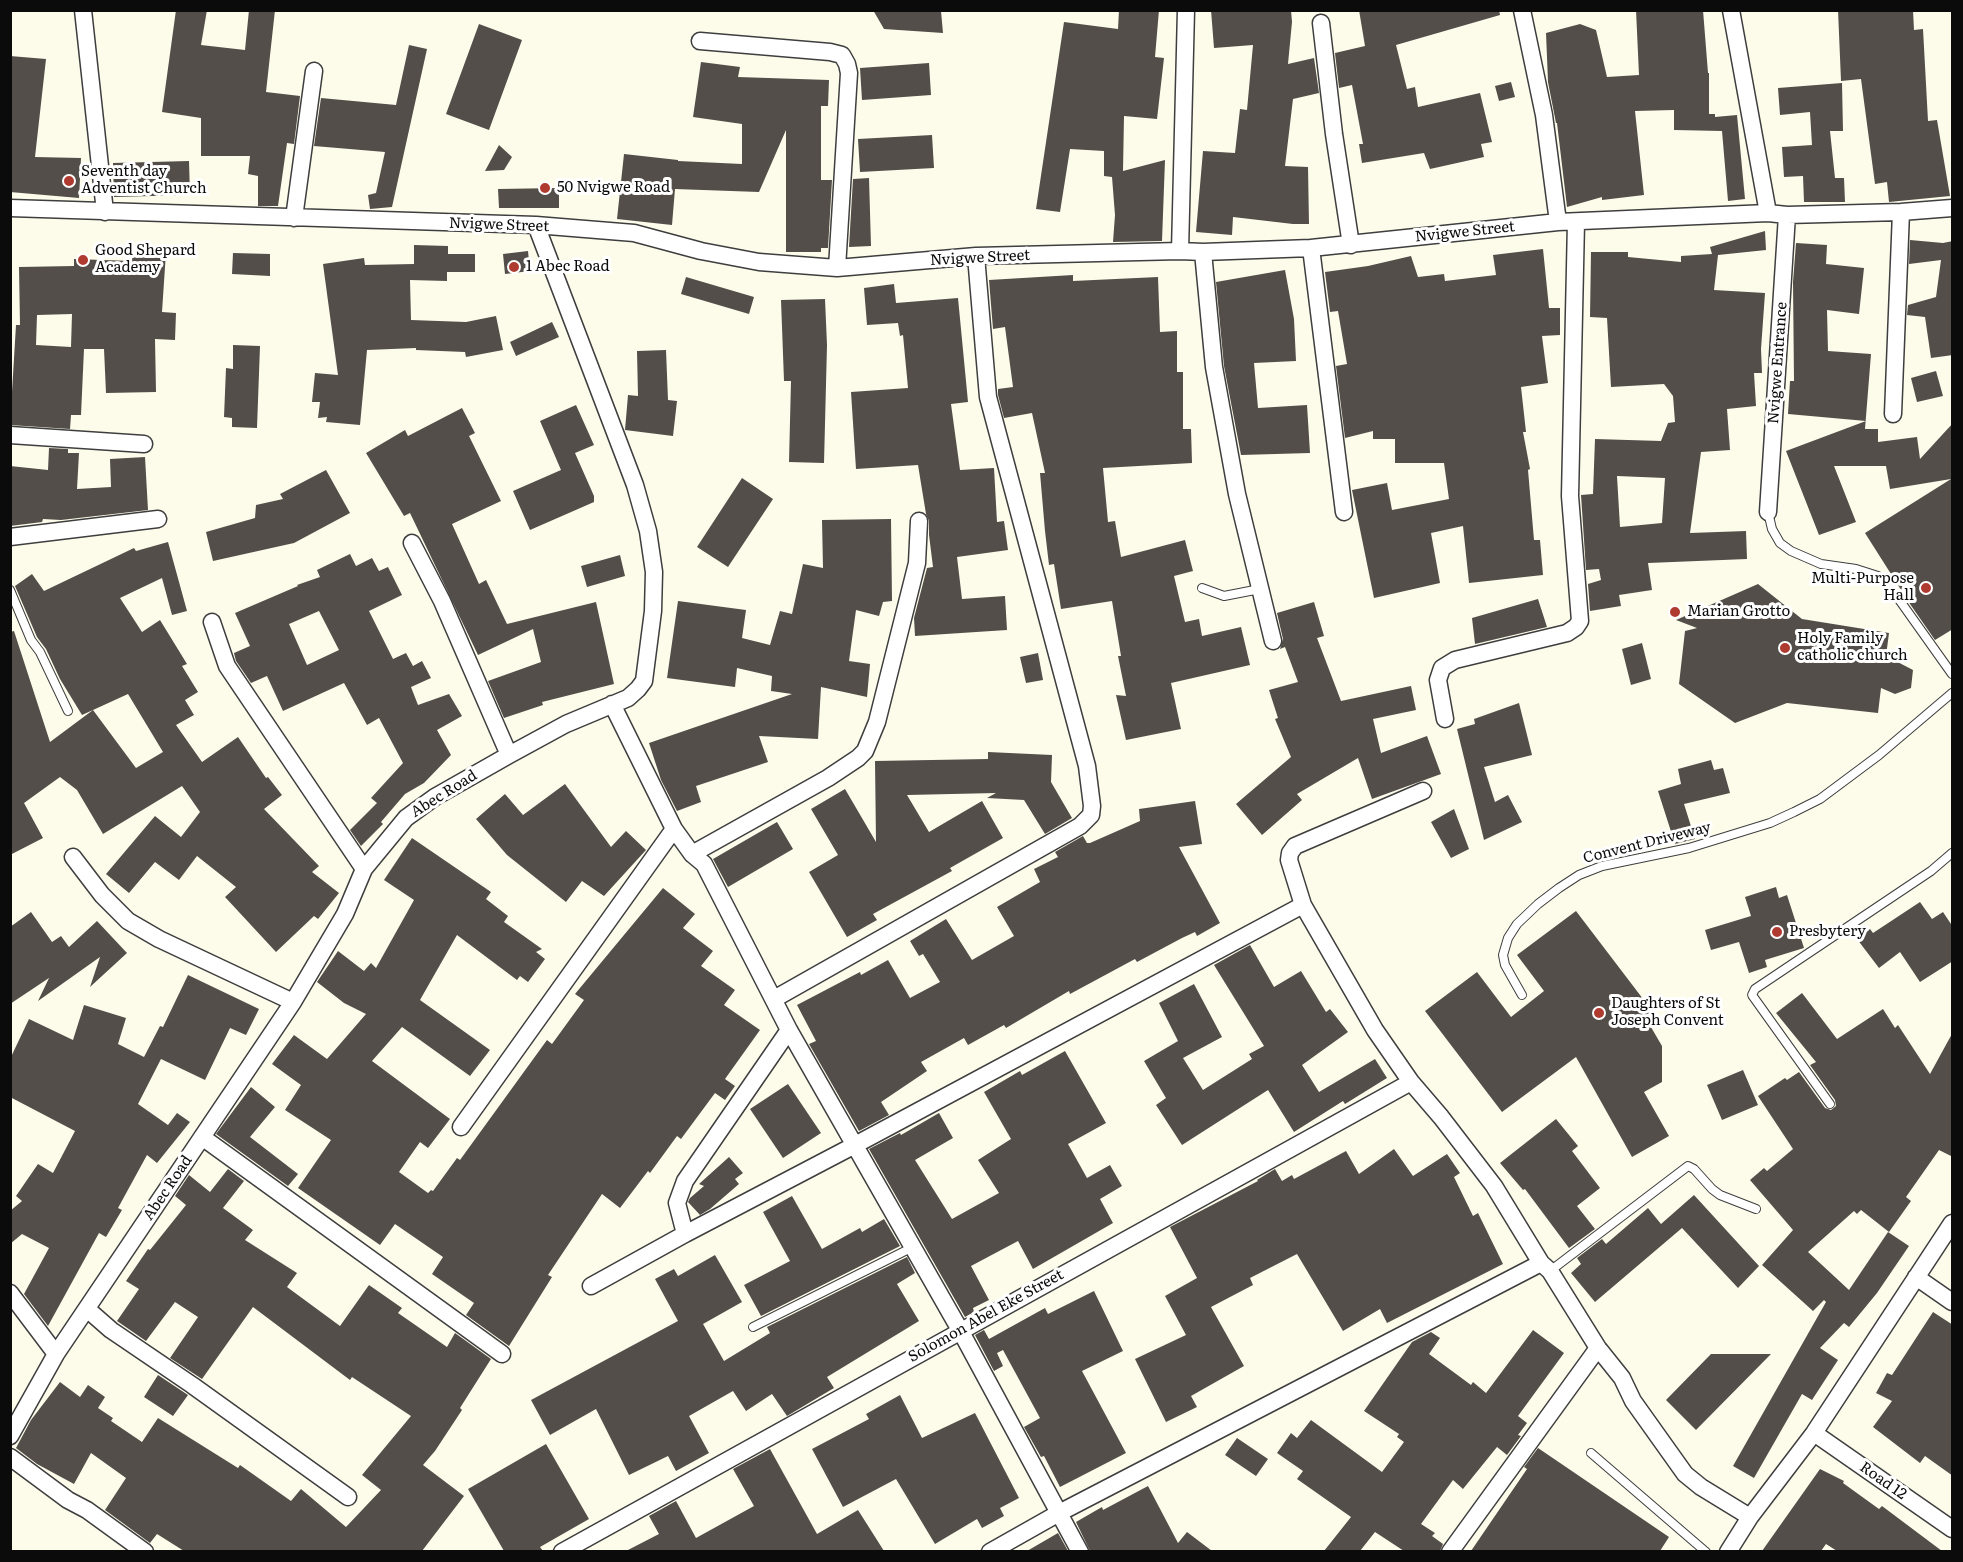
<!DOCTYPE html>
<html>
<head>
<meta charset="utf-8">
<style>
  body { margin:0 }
  #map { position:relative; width:1963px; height:1562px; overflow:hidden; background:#fdfceb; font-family:Literata,serif }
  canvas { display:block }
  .frame { position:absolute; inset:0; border:12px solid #0b0b0b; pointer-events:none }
</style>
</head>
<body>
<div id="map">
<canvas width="1963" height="1562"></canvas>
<div class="frame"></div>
</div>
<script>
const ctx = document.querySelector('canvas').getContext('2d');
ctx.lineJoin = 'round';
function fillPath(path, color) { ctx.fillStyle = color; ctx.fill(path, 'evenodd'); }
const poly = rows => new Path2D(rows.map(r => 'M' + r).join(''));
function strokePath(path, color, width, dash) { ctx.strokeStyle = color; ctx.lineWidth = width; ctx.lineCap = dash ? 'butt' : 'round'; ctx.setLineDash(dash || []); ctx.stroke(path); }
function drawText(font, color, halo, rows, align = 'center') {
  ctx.font = font + ' Literata,serif'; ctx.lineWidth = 6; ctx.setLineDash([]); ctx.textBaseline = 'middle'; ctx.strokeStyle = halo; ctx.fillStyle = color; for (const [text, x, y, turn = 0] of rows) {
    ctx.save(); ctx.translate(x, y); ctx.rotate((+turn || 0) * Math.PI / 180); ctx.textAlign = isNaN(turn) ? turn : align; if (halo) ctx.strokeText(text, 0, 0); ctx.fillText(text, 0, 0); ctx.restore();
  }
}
const building = poly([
  [176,10,207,10,201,45,245,50,249,10,275,10,266,92,300,96,294,144,287,143,278,206,258,206,258,176,248,174,250,156,201,156,201,118,162,112],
  [873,10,941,11,943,33,884,29],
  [1119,10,1159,10,1155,57,1164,58,1157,119,1124,116,1123,171,1165,160,1162,241,1113,242,1115,215,1112,177,1104,176,1104,151,1070,149,1060,212,1036,209,1064,22,1118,29],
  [1211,10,1291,10,1292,22,1288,64,1314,58,1319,93,1293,99,1285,166,1308,167,1309,224,1293,224,1233,217,1232,235,1196,232,1203,151,1235,153,1240,109,1247,110,1253,45,1214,48],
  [1359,10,1499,10,1500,15,1396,45,1407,89,1415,87,1418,107,1480,93,1492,142,1481,144,1484,157,1430,169,1424,153,1362,163,1359,144,1363,144,1352,85,1339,88,1335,53,1365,46],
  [1636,10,1703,10,1708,73,1709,73,1709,114,1715,114,1715,117,1737,115,1745,199,1728,201,1722,131,1674,130,1674,110,1635,111,1644,195,1602,200,1602,197,1567,207,1557,123,1556,123,1548,82,1546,33,1580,24,1596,30,1607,77,1639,75],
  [1838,10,1913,10,1914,30,1923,29,1928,121,1937,120,1950,196,1889,202,1887,182,1875,184,1861,79,1841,81],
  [479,24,522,40,489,130,446,114],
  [409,45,427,49,392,207,370,209,368,195,376,193,385,152,314,146,321,98,396,105],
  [10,56,46,59,35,157,81,158,79,198,10,192],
  [701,62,740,67,738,77,829,80,828,106,821,106,821,180,832,180,828,248,821,248,821,252,786,252,786,130,759,192,675,189,672,225,617,219,624,154,678,160,678,161,742,164,742,124,693,117],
  [929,63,931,95,862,100,860,68],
  [1511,82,1515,97,1499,101,1495,86],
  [1842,83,1843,131,1830,131,1835,178,1844,178,1845,202,1804,202,1803,176,1784,177,1782,147,1812,145,1810,112,1780,115,1778,88],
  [932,135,934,168,860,172,858,139],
  [499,145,512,157,504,170,485,171],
  [189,161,190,195,114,197,113,163],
  [869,178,871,246,849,247,853,179],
  [559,188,559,208,499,208,498,189],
  [1765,231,1766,250,1718,255,1714,290,1765,293,1761,349,1762,373,1754,373,1756,406,1727,409,1730,450,1701,452,1690,533,1746,531,1747,559,1648,563,1652,590,1619,595,1621,606,1590,611,1588,584,1601,580,1599,569,1586,570,1581,495,1593,494,1595,439,1661,441,1668,423,1675,422,1673,396,1664,384,1611,387,1607,318,1590,317,1591,252,1628,252,1628,257,1681,262,1681,256,1712,254,1710,247],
  [1617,476,1665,478,1662,523,1620,527],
  [1910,240,1943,243,1953,241,1953,355,1931,358,1925,317,1907,315,1908,305,1936,297,1941,260,1909,264],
  [1796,243,1827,245,1826,264,1864,268,1859,314,1827,310,1828,351,1871,354,1865,429,1878,429,1878,442,1917,437,1920,459,1953,423,1953,629,1935,640,1910,604,1865,533,1951,479,1890,489,1886,466,1834,466,1856,522,1819,535,1786,451,1866,421,1788,414,1790,381,1794,381,1793,282],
  [414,245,448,246,448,254,475,254,475,272,447,272,447,281,410,280,411,320,466,322,496,316,503,350,466,357,465,352,416,350,416,348,367,350,360,425,326,422,327,417,318,418,320,402,312,402,315,373,338,375,323,264,364,258,365,265,414,264],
  [1543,249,1549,308,1560,308,1560,335,1542,336,1548,383,1521,387,1526,432,1523,432,1530,469,1528,470,1534,540,1540,540,1543,575,1469,583,1463,526,1431,533,1440,583,1374,598,1352,490,1387,483,1392,510,1449,499,1444,463,1395,463,1395,439,1373,439,1373,431,1345,438,1336,366,1347,364,1338,311,1330,312,1325,272,1368,266,1411,256,1418,277,1444,274,1445,281,1496,275,1493,255],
  [133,251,166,252,162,312,176,313,175,340,155,339,156,392,106,393,104,349,84,349,81,415,71,415,70,429,10,425,16,325,20,325,19,267,74,266,74,259,132,261],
  [72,314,71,347,36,345,37,315],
  [528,251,530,271,505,274,503,254],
  [233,253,270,254,270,276,232,274],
  [1285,270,1294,319,1296,361,1254,363,1258,408,1307,405,1310,453,1241,455,1224,366,1216,282],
  [1073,275,1073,281,1158,277,1160,332,1177,331,1177,372,1183,372,1183,429,1191,429,1192,463,1103,468,1108,522,1115,521,1121,557,1185,540,1193,571,1174,576,1185,622,1199,619,1202,636,1241,627,1250,665,1171,683,1181,729,1126,740,1116,695,1126,696,1118,656,1121,656,1112,601,1061,609,1054,564,1049,565,1045,531,1040,473,1045,473,1032,413,1004,418,998,395,998,389,1013,387,1005,327,993,329,989,280],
  [686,277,754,297,749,314,681,294],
  [894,284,896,303,958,298,968,402,951,404,960,470,994,468,997,522,1004,521,1008,550,957,557,962,599,1005,596,1007,630,915,636,914,618,927,568,933,567,929,535,929,521,926,514,918,465,856,469,851,392,908,388,903,335,900,336,898,323,867,325,864,288],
  [825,299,827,345,824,463,789,462,791,381,784,381,781,300],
  [552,322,559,337,516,356,510,342],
  [233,345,260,346,257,428,232,427,232,418,224,417,226,368,233,369],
  [666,350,668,400,677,401,673,436,625,430,628,395,638,396,637,351],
  [1936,371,1943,396,1917,402,1911,378],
  [576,405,594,445,575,453,594,496,594,502,530,530,513,491,561,470,540,421],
  [462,408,475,433,469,436,501,501,452,524,479,584,486,580,507,624,596,602,614,684,542,702,543,705,504,718,488,681,541,662,533,629,478,655,410,513,404,516,366,453,405,430,408,436],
  [49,448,68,449,68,453,79,453,77,489,111,487,110,459,145,457,148,510,61,520,43,519,42,522,10,526,10,466,48,470],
  [326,470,350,513,294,543,213,561,206,532,255,518,256,505,283,499,280,494],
  [742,478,773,499,728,567,697,547],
  [891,519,892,601,883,602,879,616,856,610,849,661,870,664,867,697,821,687,818,739,759,736,768,762,696,786,701,802,677,811,661,780,649,743,792,694,771,691,772,676,737,668,735,687,667,678,678,601,746,610,742,638,770,645,780,611,792,614,803,564,823,568,822,520],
  [168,542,187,611,172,615,162,578,120,598,142,632,160,620,187,664,182,666,198,692,185,700,194,715,176,725,202,762,238,737,266,778,268,777,282,795,264,809,319,866,312,872,339,893,318,919,314,916,276,952,225,897,236,887,197,856,179,880,155,862,129,893,106,874,155,816,181,837,200,812,182,786,103,834,77,790,60,777,24,803,43,838,10,855,10,632,14,631,50,742,93,710,82,715,60,679,46,649,37,637,15,586,32,574,44,591,134,548,136,551],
  [128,694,163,752,136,768,93,710],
  [350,554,356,566,372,558,379,571,388,567,402,595,369,611,393,659,406,653,413,666,422,661,431,678,411,687,418,705,449,694,462,716,437,730,451,755,424,783,405,794,381,822,383,824,361,846,350,830,377,803,371,798,403,763,379,718,367,725,344,683,283,711,267,676,251,683,236,661,234,653,250,646,235,613,298,586,297,585,320,577,317,570],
  [319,611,339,650,307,665,289,624],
  [620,555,625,576,587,587,581,566],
  [1758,584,1802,619,1889,633,1886,656,1913,670,1911,688,1895,694,1881,688,1878,713,1787,703,1735,723,1679,684,1685,631,1697,628,1676,620],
  [1538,599,1547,627,1475,644,1472,618],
  [1314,602,1324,636,1317,638,1341,701,1411,686,1416,710,1373,719,1381,753,1427,736,1441,774,1372,799,1358,758,1297,794,1302,800,1262,835,1236,804,1291,757,1275,719,1278,718,1269,690,1298,682,1285,647,1280,649,1283,639,1277,613],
  [1642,643,1651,679,1631,685,1622,649],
  [1038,653,1043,680,1026,683,1020,657],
  [1519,703,1532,755,1484,767,1495,802,1508,795,1522,822,1484,840,1457,729,1475,724,1474,719],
  [988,752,1052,755,1051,782,1072,818,1045,834,1024,800,987,798,996,793,907,795,929,832,982,801,1003,838,950,868,952,871,873,914,877,920,847,937,809,872,838,855,811,809,845,789,876,842,875,761,988,759],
  [1711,760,1714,770,1723,768,1730,793,1684,804,1695,839,1675,844,1658,791,1681,784,1678,769],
  [565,784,611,847,626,831,646,850,604,896,582,881,566,902,507,855,476,819,505,794,523,815],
  [1195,801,1202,844,1179,847,1220,923,1197,936,1195,932,1182,938,1137,962,1135,959,1070,994,1069,991,1006,1028,1004,1025,968,1045,964,1038,921,1062,927,1071,881,1102,889,1115,859,1131,809,1044,816,1041,797,1005,860,972,861,975,888,960,910,998,940,982,923,954,919,956,910,941,946,919,972,960,1014,936,997,907,1040,882,1034,869,1058,857,1055,852,1083,836,1087,843,1090,843,1140,821,1139,809],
  [1454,809,1469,849,1451,858,1431,822],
  [777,822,793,849,728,887,713,859],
  [412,838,491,892,486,899,508,916,504,922,542,949,536,952,545,959,528,982,520,976,517,980,457,935,420,1000,490,1050,470,1076,402,1027,372,1061,450,1119,428,1148,420,1142,399,1172,428,1193,431,1190,433,1191,457,1158,460,1160,547,1040,552,1044,584,1000,575,994,663,888,695,914,683,928,713,951,701,966,735,990,724,1005,760,1030,725,1079,735,1086,725,1100,715,1093,681,1139,677,1136,650,1173,648,1171,620,1208,602,1194,548,1275,552,1277,509,1346,466,1315,474,1303,432,1274,443,1257,395,1224,380,1245,298,1188,331,1140,285,1110,301,1085,272,1064,294,1035,327,1059,366,1014,344,1003,317,982,338,951,364,971,371,963,376,968,414,900,384,880],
  [1776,887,1779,898,1787,895,1804,948,1765,960,1767,967,1749,973,1739,942,1711,950,1705,930,1751,916,1745,897],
  [1920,902,1932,919,1943,912,1953,927,1953,961,1920,982,1900,952,1879,968,1857,939,1870,929,1873,933],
  [1576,911,1656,1016,1648,1022,1662,1046,1662,1082,1644,1092,1669,1136,1632,1157,1576,1057,1502,1112,1425,1011,1477,972,1511,1017,1544,991,1517,955],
  [31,912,52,942,61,936,69,947,97,921,127,953,90,987,100,957,38,1001,49,978,10,1004,10,927],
  [1250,945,1274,987,1301,971,1326,1012,1330,1009,1348,1032,1302,1065,1319,1092,1375,1059,1387,1078,1345,1104,1343,1101,1294,1132,1268,1090,1182,1145,1156,1105,1166,1098,1144,1061,1178,1041,1159,1003,1194,984,1222,1037,1183,1058,1203,1090,1252,1059,1249,1054,1264,1046,1214,965],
  [188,975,259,1009,246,1035,230,1028,205,1080,161,1059,138,1104,168,1125,177,1113,190,1122,157,1163,147,1155,118,1208,122,1210,106,1237,99,1233,48,1326,24,1294,49,1248,22,1234,10,1244,10,1211,22,1201,16,1196,38,1164,53,1173,75,1131,10,1097,10,1059,29,1019,73,1040,84,1005,126,1018,118,1044,144,1057,160,1026,163,1027],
  [1802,993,1837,1039,1883,1009,1895,1028,1898,1025,1930,1074,1953,1032,1953,1157,1939,1150,1906,1197,1911,1201,1889,1232,1861,1210,1857,1214,1854,1211,1808,1252,1849,1290,1888,1232,1909,1246,1877,1293,1849,1327,1844,1323,1820,1348,1838,1360,1812,1400,1802,1394,1754,1478,1733,1466,1826,1302,1824,1300,1813,1311,1762,1265,1793,1230,1750,1180,1764,1168,1767,1171,1793,1149,1758,1096,1785,1078,1787,1080,1799,1072,1825,1108,1831,1110,1836,1106,1835,1100,1810,1065,1816,1062,1776,1013],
  [1065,1051,1106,1123,1068,1144,1087,1178,1110,1165,1122,1186,1100,1199,1113,1223,1033,1269,1018,1241,971,1266,989,1300,973,1308,974,1312,965,1317,869,1149,900,1133,901,1135,939,1113,953,1138,915,1160,952,1219,999,1193,978,1160,1011,1139,984,1092,1020,1071,1022,1075],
  [1743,1070,1758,1105,1722,1120,1707,1085],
  [788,1084,821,1133,783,1158,750,1109],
  [251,1087,275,1107,250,1137,298,1174,288,1186,216,1134],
  [1556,1119,1578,1146,1572,1151,1600,1188,1577,1206,1595,1229,1569,1248,1525,1189,1523,1190,1500,1163],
  [1394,1149,1413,1176,1447,1154,1460,1173,1454,1177,1473,1216,1478,1213,1503,1264,1387,1323,1380,1309,1343,1331,1297,1254,1250,1278,1253,1285,1211,1307,1244,1366,1191,1396,1197,1407,1166,1422,1135,1359,1186,1335,1165,1296,1197,1278,1170,1227,1258,1181,1257,1180,1275,1169,1282,1181,1292,1175,1294,1179,1346,1151,1359,1174],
  [729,1157,743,1173,735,1179,739,1184,710,1209,700,1215,688,1202,690,1198,704,1186,699,1184],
  [228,1169,244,1181,223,1208,253,1230,245,1240,297,1273,287,1287,340,1326,369,1285,402,1308,398,1313,447,1347,455,1333,491,1359,460,1408,462,1410,435,1451,423,1465,464,1496,422,1551,184,1551,157,1534,150,1543,105,1510,126,1478,91,1453,74,1484,37,1464,16,1448,31,1420,60,1382,80,1397,88,1385,105,1397,98,1408,113,1418,111,1421,142,1442,158,1418,238,1468,240,1465,291,1501,301,1489,346,1527,381,1490,362,1475,411,1416,352,1377,350,1380,253,1307,202,1379,170,1358,198,1317,175,1302,146,1341,117,1321,139,1289,126,1281,148,1249,150,1250,186,1205,175,1196,189,1175,210,1192],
  [1694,1195,1759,1266,1738,1288,1682,1228,1595,1302,1571,1273,1581,1264,1577,1258,1602,1239,1606,1244,1648,1208,1661,1224],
  [792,1196,822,1249,860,1228,862,1232,884,1219,900,1246,761,1316,744,1285,790,1261,763,1212],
  [715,1255,742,1302,703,1324,724,1361,770,1333,767,1327,907,1257,915,1273,897,1284,919,1321,827,1377,834,1388,787,1416,772,1394,746,1411,733,1391,689,1416,709,1453,676,1471,668,1456,629,1475,596,1409,550,1435,531,1400,678,1321,655,1279,674,1269,678,1276],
  [1094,1291,1123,1351,1082,1371,1126,1453,1060,1487,1044,1456,1041,1457,1024,1427,1040,1418,1003,1350,997,1353,1003,1366,994,1371,975,1335,984,1330,989,1339,1045,1308,1048,1314],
  [1933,1312,1953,1325,1953,1476,1925,1456,1920,1463,1873,1427,1892,1401,1876,1393,1887,1373,1892,1375],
  [1533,1330,1564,1353,1518,1416,1527,1423,1518,1435,1521,1436,1507,1455,1497,1447,1463,1489,1453,1480,1421,1524,1435,1533,1432,1536,1443,1544,1440,1551,1404,1551,1375,1532,1360,1551,1324,1551,1351,1517,1297,1479,1303,1471,1277,1453,1291,1433,1297,1438,1311,1420,1382,1472,1404,1442,1397,1437,1399,1434,1364,1411,1412,1342,1431,1332,1440,1338,1429,1354,1471,1385,1473,1382,1486,1393],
  [1711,1354,1771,1354,1696,1430,1666,1400],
  [158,1375,188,1395,173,1416,144,1397],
  [900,1395,922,1438,975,1413,1019,1498,1000,1508,1004,1516,982,1528,977,1519,935,1544,896,1479,843,1507,812,1449,869,1419,866,1414],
  [1237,1438,1268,1459,1256,1476,1225,1455],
  [546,1444,589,1519,540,1547,543,1551,504,1551,468,1489],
  [1538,1448,1669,1537,1660,1551,1471,1551,1527,1469,1524,1467],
  [770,1449,817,1534,858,1510,884,1551,626,1551,659,1534,649,1516,676,1501,696,1538,754,1506,733,1469],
  [1820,1469,1844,1481,1843,1483,1879,1509,1882,1506,1942,1551,1837,1551,1826,1544,1821,1551,1762,1551],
  [1148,1486,1178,1543,1187,1532,1212,1551,1090,1551,1076,1522,1102,1507,1103,1510],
  [1058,1533,1068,1551,1027,1551]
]);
const service = poly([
  [1768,512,1772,529,1780,543,1791,551,1821,564,1856,569,1878,576,1893,591,1952,674],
  [1202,588,1224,596,1260,589],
  [10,590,31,640,40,652,68,711],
  [1522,995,1505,965,1503,955,1508,938,1517,924,1538,904,1559,888,1579,875,1602,866,1689,848,1770,823,1794,812,1820,799,1879,755,1952,693],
  [1830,1104,1752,995,1755,989,1931,871,1952,853],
  [1550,1271,1688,1166,1694,1169,1712,1189,1720,1195,1756,1209],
  [753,1327,913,1247],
  [1591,1453,1706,1552]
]);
const minor = poly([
  [83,10,105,212],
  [1522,10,1544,115,1558,222],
  [1731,10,1768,213],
  [1321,23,1334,134,1351,245],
  [700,41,830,52,842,55,847,64,849,73,837,268],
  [10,208,536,225,634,233,701,251,759,262,837,268,976,256,1180,251,1203,252,1311,248,1558,222,1768,213,1787,215,1901,212,1952,208],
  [294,218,314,71],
  [1311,248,1344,512],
  [1180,251,1186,10],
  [1203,252,1214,367,1237,494,1273,641],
  [1893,414,1901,212],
  [10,435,144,444],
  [1768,512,1787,215],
  [10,537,158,519],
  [412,543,442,601,509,755],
  [212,622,227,666,364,869],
  [612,704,674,829,692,854,704,864,789,1030,960,1330,1080,1552],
  [1445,719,1438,680,1442,668,1455,660,1567,633,1576,627,1580,621,1570,496,1576,222],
  [1423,791,1295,846,1290,853,1289,860,1303,905,1375,1030,1411,1082,1441,1117,1494,1186,1541,1263,1550,1271,1598,1348,1622,1378,1633,1401,1685,1474,1701,1487,1750,1517],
  [692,854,828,778,858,758,865,751,877,722,917,563,919,521],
  [73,857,102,895,128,921,159,939,293,1002],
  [774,999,1080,826,1091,815,1092,806,1087,766,988,397,976,256],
  [461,1127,674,829],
  [202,1137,502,1354],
  [685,1234,677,1203,685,1181,789,1030],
  [1916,1277,1952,1302],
  [591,1286,685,1234,855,1145,1303,905],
  [10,1293,56,1354],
  [87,1309,111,1330,192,1385,348,1497],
  [1814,1433,1952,1529],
  [10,1436,56,1354,293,1002,345,914,364,869,406,818,435,797,509,755,566,724,628,698,638,689,644,681,653,611,654,572,648,531,635,485,536,225],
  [10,1457,68,1500,87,1510,145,1552],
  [562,1552,1411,1082],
  [990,1552,1059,1513,1541,1263],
  [1450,1552,1598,1348],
  [1728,1552,1750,1517,1814,1433,1952,1223]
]);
const markers = [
  [69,181,6,"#ae3a30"],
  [545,188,6,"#ae3a30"],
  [83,260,6,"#ae3a30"],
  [514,267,6,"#ae3a30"],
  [1926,588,6,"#ae3a30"],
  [1675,612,6,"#ae3a30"],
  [1785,648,6,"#ae3a30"],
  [1777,932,6,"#ae3a30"],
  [1599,1013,6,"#ae3a30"]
];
const poiNames = [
  ["Seventh day",81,172],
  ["Adventist Church",81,189],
  ["50 Nvigwe Road",557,188],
  ["Good Shepard",95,251],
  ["Academy",95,268],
  ["1 Abec Road",526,267],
  ["Multi-Purpose",1914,579,"right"],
  ["Hall",1914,596,"right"],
  ["Marian Grotto",1687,612],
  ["Holy Family",1797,639],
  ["catholic church",1797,656],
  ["Presbytery",1789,932],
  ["Daughters of St",1611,1004],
  ["Joseph Convent",1611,1021]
];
const streetNames = [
  ["Nvigwe Street",499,225,2],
  ["Nvigwe Street",1465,232,-6],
  ["Nvigwe Street",980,258,-3],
  ["Nvigwe Entrance",1778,363,-86],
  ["Abec Road",444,794,-32],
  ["Convent Driveway",1647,843,-14],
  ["Abec Road",168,1188,-56],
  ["Solomon Abel Eke Street",986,1316,-29],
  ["Road 12",1883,1481,35]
];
fillPath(building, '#534e49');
strokePath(service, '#3e3e3e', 10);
strokePath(minor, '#3e3e3e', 19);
strokePath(service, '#fff', 8);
strokePath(minor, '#fff', 16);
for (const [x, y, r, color] of markers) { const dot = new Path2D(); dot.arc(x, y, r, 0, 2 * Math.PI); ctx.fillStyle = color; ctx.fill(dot); strokePath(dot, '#fff', 2); }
drawText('15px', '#0b0b0b', '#fff', poiNames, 'left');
drawText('15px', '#0b0b0b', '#fff', streetNames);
</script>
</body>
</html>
